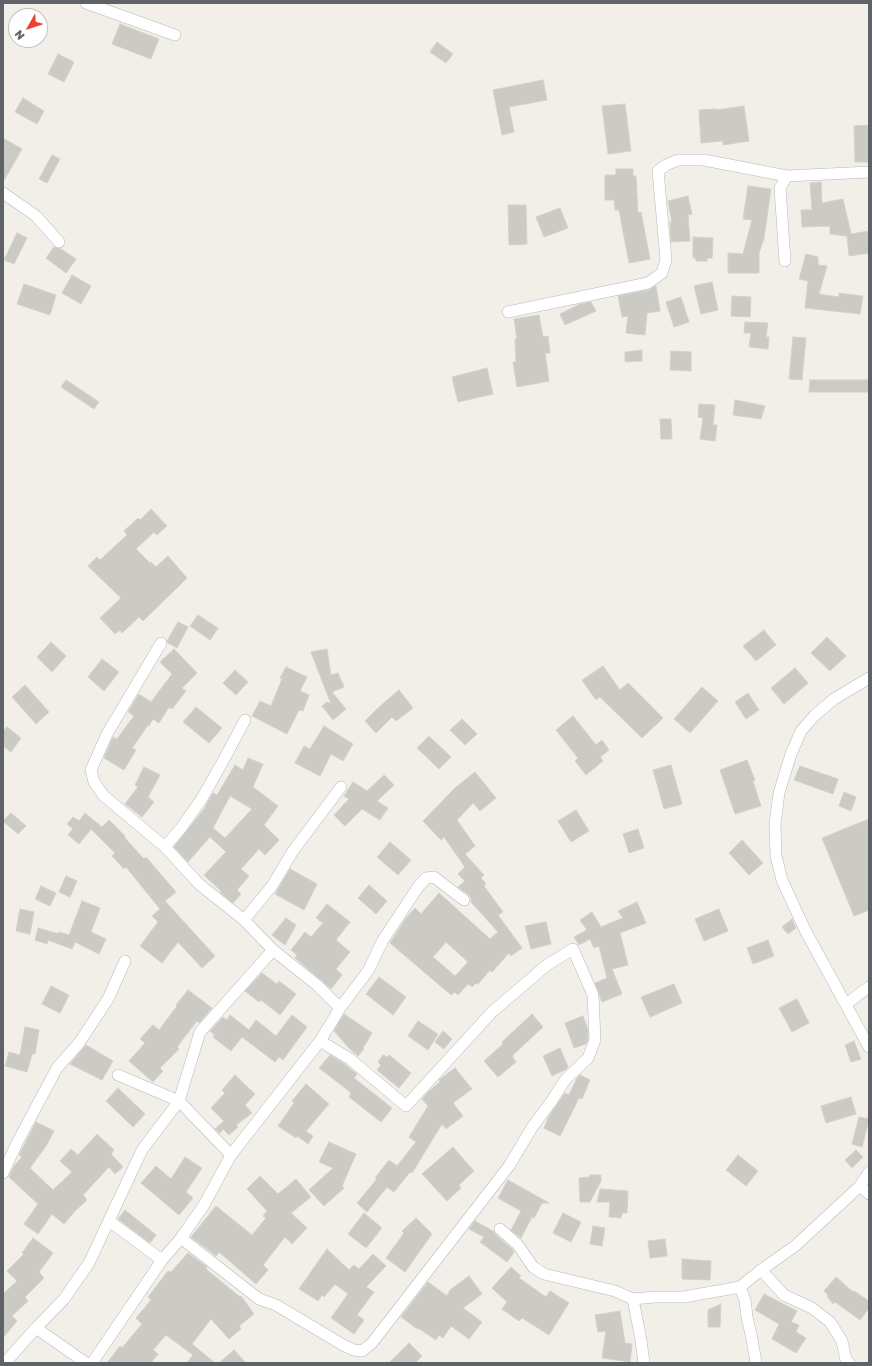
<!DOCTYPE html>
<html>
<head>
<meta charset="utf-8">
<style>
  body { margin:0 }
  #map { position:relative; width:872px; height:1366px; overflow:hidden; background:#f1efe8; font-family:"Golos Text",sans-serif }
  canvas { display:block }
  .frame { position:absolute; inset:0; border:4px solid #5f6368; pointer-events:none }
  .north { position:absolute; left:8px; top:8px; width:40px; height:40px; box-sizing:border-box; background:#fff; border:1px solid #bfc1c3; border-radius:50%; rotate:231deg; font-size:11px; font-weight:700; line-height:16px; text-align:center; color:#5f6368 }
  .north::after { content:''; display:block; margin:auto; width:14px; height:18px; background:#ea4335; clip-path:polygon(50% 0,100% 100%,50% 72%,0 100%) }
</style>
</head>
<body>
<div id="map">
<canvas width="872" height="1366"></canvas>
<div class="frame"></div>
<div class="north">N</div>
</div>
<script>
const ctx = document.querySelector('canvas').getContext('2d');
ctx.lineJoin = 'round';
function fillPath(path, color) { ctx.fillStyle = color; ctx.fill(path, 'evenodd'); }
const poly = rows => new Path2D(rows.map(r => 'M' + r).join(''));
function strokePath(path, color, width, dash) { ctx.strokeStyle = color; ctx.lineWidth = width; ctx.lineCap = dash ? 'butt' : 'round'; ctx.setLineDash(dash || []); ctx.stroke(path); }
const building = poly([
  [120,24,159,39,151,59,112,44,120,24],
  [437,42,453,54,446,63,430,52,437,42],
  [58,54,74,62,64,82,48,74,58,54],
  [543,80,547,100,509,107,514,132,502,135,493,90,543,80],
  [23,98,44,111,37,124,15,112,23,98],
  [625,104,631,151,608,154,602,106,625,104],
  [744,106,749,141,723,145,723,141,701,143,699,110,716,109,716,110,744,106],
  [869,125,869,162,855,162,854,126,869,125],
  [3,138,22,149,3,182,3,138],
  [52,155,60,159,47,183,39,179,52,155],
  [616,169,633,169,633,176,636,176,638,213,641,212,650,259,629,263,619,210,615,210,614,200,605,200,605,175,616,175,616,169],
  [821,182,822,203,843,199,851,234,869,231,869,253,849,256,847,236,830,234,830,226,802,227,801,210,812,210,810,183,821,182],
  [748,186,771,189,764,238,759,253,759,273,728,273,728,253,743,254,752,220,743,219,748,186],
  [688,196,692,214,688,215,690,241,671,242,670,222,672,222,668,201,688,196],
  [508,205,526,205,527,244,509,245,508,205],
  [560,208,568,228,544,237,536,217,560,208],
  [17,233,27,238,14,264,4,260,17,233],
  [693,237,713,238,712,258,707,258,707,261,696,261,696,258,693,258,693,237],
  [54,247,61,249,76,259,66,273,46,258,54,247],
  [806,254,818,257,818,265,827,266,819,294,839,297,839,293,863,296,860,314,805,308,808,281,799,279,806,254],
  [72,275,91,286,81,304,62,293,72,275],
  [712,282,718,310,701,314,694,286,712,282],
  [24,284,56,295,50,315,17,304,24,284],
  [655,286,656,286,660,311,647,313,645,335,626,333,628,316,622,317,618,296,649,290,655,286],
  [732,296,751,297,750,317,731,316,732,296],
  [681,297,689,322,674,327,666,302,681,297],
  [591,302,596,311,565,325,560,314,580,304,591,302],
  [539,315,543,337,548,336,550,353,545,353,549,381,517,387,513,362,516,362,515,339,517,339,514,319,539,315],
  [745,322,768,323,766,337,769,337,768,349,749,347,751,333,744,333,745,322],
  [793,337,806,338,802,380,789,379,793,337],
  [642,350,642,361,625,362,625,352,642,350],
  [671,351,691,352,691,371,670,370,671,351],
  [487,368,493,394,458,402,452,377,487,368],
  [66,380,99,402,94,409,61,387,66,380],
  [810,380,869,380,869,392,809,392,810,380],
  [735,400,765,406,761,419,733,415,735,400],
  [699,404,715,405,713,425,717,425,715,441,700,439,703,418,698,417,699,404],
  [660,419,671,419,672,439,661,439,660,419],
  [151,509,167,526,157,535,154,532,136,549,150,563,151,562,156,567,168,556,187,578,143,621,139,617,122,633,120,630,115,634,100,618,121,598,88,566,97,557,100,560,127,535,124,531,138,518,140,520,151,509],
  [198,615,218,628,210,640,190,626,198,615],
  [178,622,188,627,177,648,168,643,167,641,178,622],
  [764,630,776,645,756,661,743,646,764,630],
  [827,637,846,656,830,671,811,653,827,637],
  [51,642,66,656,52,672,37,657,51,642],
  [174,649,197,673,182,688,186,691,172,709,169,707,159,723,153,719,149,726,148,725,132,748,136,750,124,770,104,758,113,737,117,739,134,716,128,712,139,694,151,702,172,674,160,662,174,649],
  [327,649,331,675,338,673,344,687,332,692,346,709,333,720,322,706,327,702,331,704,311,652,327,649],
  [102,659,119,672,104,691,88,677,102,659],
  [603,666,620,690,628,683,663,718,642,738,600,697,596,700,582,680,603,666],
  [286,667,307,677,300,691,309,695,303,711,299,710,287,734,252,716,260,701,271,706,282,679,280,678,286,667],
  [795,668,808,683,784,704,771,688,795,668],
  [235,670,248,682,236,695,223,683,235,670],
  [25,685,49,712,36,724,12,697,25,685],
  [702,687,718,701,690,733,674,719,702,687],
  [399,690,413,708,396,721,392,717,376,733,365,721,379,707,399,690],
  [748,693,759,710,746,719,735,702,748,693],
  [196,707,222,728,209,743,183,722,196,707],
  [573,716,596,745,602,740,609,750,600,757,603,761,586,775,575,761,578,758,556,730,573,716],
  [462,719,477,734,465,745,450,730,462,719],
  [324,726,353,744,343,761,331,754,320,776,295,763,304,746,310,749,324,726],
  [7,727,21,738,11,752,3,746,3,732,7,727],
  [429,736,451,757,439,769,417,748,429,736],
  [248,758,263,764,253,787,278,806,264,825,279,840,265,855,259,849,241,869,249,876,237,890,241,894,233,903,220,892,221,891,204,875,226,852,210,837,188,862,174,847,204,809,213,793,217,795,235,765,243,770,248,758],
  [230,796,252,809,225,838,213,828,230,796],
  [747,760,755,780,753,781,761,806,735,814,720,770,747,760],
  [671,765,682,804,664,809,653,770,671,765],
  [800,766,838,779,833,794,794,780,800,766],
  [144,767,160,775,148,797,154,802,142,817,125,804,138,787,135,785,144,767],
  [475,772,496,798,480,811,473,803,457,820,475,846,465,854,484,875,481,878,486,884,484,886,503,912,498,915,522,948,511,956,509,953,492,972,490,970,478,984,476,983,472,987,468,984,458,995,455,992,451,995,390,943,406,918,415,908,421,914,439,893,490,939,498,932,471,902,471,898,469,895,458,887,465,881,458,874,465,867,444,837,441,840,423,821,456,787,475,772],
  [446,942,468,962,455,976,433,957,446,942],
  [384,775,394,785,377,801,388,808,380,820,362,809,345,826,334,815,349,799,344,796,353,782,367,791,384,775],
  [844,792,856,797,851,811,839,806,844,792],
  [576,810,589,831,571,842,558,821,576,810],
  [11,813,26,826,18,834,3,821,11,813],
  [85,813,102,827,109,820,125,836,124,837,144,859,146,857,176,892,165,901,215,956,202,968,178,942,162,963,140,946,158,922,152,916,160,909,126,867,124,869,112,856,115,853,91,829,79,844,68,835,73,829,67,824,73,817,79,821,85,813],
  [869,819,869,910,854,916,822,838,869,819],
  [638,829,644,848,629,853,623,834,638,829],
  [742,840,763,863,749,875,729,853,742,840],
  [390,842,411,860,398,875,377,857,390,842],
  [290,869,317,884,304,910,275,894,290,869],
  [66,876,77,881,70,897,59,892,66,876],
  [369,885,387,901,376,914,358,898,369,885],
  [41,886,56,893,50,906,35,899,41,886],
  [82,901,100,908,91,932,106,939,99,954,75,942,72,949,48,940,47,944,35,940,38,928,59,934,59,932,69,935,82,901],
  [637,902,646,923,620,933,628,965,612,969,622,994,602,1002,595,983,607,978,599,946,594,948,590,939,579,945,574,937,587,930,580,920,592,912,601,927,623,918,618,911,637,902],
  [327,904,350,922,336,940,350,952,336,969,342,975,331,989,321,980,295,958,297,955,291,950,305,932,311,937,323,923,316,918,327,904],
  [20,909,34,912,30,934,16,931,20,909],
  [719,909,728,931,704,941,695,919,719,909],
  [286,918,296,925,285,945,272,935,286,918],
  [792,919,796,928,788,934,782,927,792,919],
  [546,922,551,944,531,949,525,926,546,922],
  [768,940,774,956,753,964,747,948,768,940],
  [262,973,277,984,279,981,296,994,280,1015,261,1000,259,1002,245,991,262,973],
  [379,977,406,997,393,1015,366,994,379,977],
  [674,984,682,1003,650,1017,641,997,674,984],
  [51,986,69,995,60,1013,42,1004,51,986],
  [188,990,212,1008,199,1023,197,1021,177,1047,179,1049,160,1068,163,1071,153,1082,129,1061,145,1043,140,1039,153,1025,159,1030,177,1006,176,1005,188,990],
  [797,999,809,1023,792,1032,779,1008,797,999],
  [344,1014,372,1033,363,1048,364,1049,358,1056,348,1047,334,1031,344,1014],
  [532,1014,543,1027,512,1056,516,1062,498,1077,484,1061,503,1044,502,1042,532,1014],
  [230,1015,249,1030,256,1020,276,1036,292,1015,307,1027,283,1060,279,1057,275,1062,242,1037,231,1051,213,1037,215,1035,210,1031,223,1017,227,1020,230,1015],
  [583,1016,588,1030,588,1039,586,1044,574,1048,565,1023,583,1016],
  [418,1021,438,1034,428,1050,408,1036,418,1021],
  [25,1027,39,1030,35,1054,32,1054,27,1072,5,1066,9,1052,20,1055,25,1027],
  [443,1031,452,1039,444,1049,435,1042,443,1031],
  [854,1041,861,1059,851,1062,845,1045,854,1041],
  [86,1045,113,1061,102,1080,70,1064,86,1045],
  [560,1048,568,1067,565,1070,552,1076,543,1056,560,1048],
  [330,1055,343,1063,357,1074,354,1078,392,1108,381,1122,349,1097,351,1094,349,1091,319,1068,330,1055],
  [383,1055,387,1057,389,1055,411,1073,399,1088,377,1070,381,1065,378,1062,383,1055],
  [455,1068,472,1089,453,1103,463,1116,446,1129,442,1124,412,1173,410,1172,394,1192,387,1187,367,1212,357,1203,377,1179,375,1178,389,1160,397,1166,416,1142,409,1137,428,1106,422,1099,429,1091,440,1082,439,1080,440,1079,455,1068],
  [235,1075,255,1094,245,1105,252,1113,236,1125,238,1127,229,1135,223,1129,220,1133,215,1129,224,1121,211,1108,225,1093,222,1090,235,1075],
  [580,1075,590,1080,582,1099,579,1098,560,1136,544,1128,549,1116,565,1093,569,1095,577,1078,580,1075],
  [306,1084,329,1104,306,1131,313,1136,308,1144,297,1136,296,1138,278,1126,294,1103,292,1101,306,1084],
  [118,1088,145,1114,133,1127,106,1101,118,1088],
  [851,1097,856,1114,826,1123,821,1106,851,1097],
  [859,1117,869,1119,862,1147,852,1144,859,1117],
  [36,1122,54,1131,46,1146,30,1168,53,1190,72,1172,60,1161,71,1149,78,1155,97,1134,114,1150,111,1154,123,1167,115,1174,109,1167,83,1195,87,1200,75,1211,64,1224,52,1214,38,1234,24,1224,38,1204,9,1177,14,1166,22,1157,19,1155,36,1122],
  [329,1142,356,1154,342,1186,344,1188,324,1206,309,1190,333,1168,319,1162,329,1142],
  [453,1147,474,1171,459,1185,461,1188,447,1201,422,1174,453,1147],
  [856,1150,863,1157,852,1168,845,1160,856,1150],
  [738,1155,758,1171,746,1186,726,1170,738,1155],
  [185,1157,202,1168,186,1192,193,1198,179,1215,141,1183,156,1166,171,1179,185,1157],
  [590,1175,601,1175,601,1181,590,1202,580,1202,579,1178,590,1177,590,1175],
  [260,1176,278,1194,296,1179,311,1197,291,1213,307,1228,292,1244,285,1237,263,1265,268,1270,256,1284,219,1252,216,1256,191,1237,216,1206,252,1235,266,1218,263,1216,267,1211,247,1189,260,1176],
  [508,1180,549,1203,542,1203,534,1218,532,1217,521,1238,511,1230,521,1211,498,1198,508,1180],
  [600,1189,628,1191,627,1213,622,1213,621,1218,609,1217,610,1202,597,1202,600,1189],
  [125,1210,156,1235,150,1243,118,1219,125,1210],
  [364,1213,382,1228,366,1248,348,1234,364,1213],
  [563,1213,581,1222,571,1242,553,1233,563,1213],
  [416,1218,432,1234,405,1272,386,1258,404,1233,402,1231,416,1218],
  [475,1221,493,1231,495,1234,513,1250,514,1252,507,1262,480,1242,484,1237,469,1229,475,1221],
  [593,1226,605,1228,602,1246,590,1244,593,1226],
  [33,1238,53,1253,39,1272,44,1278,25,1297,28,1301,12,1316,17,1321,3,1338,3,1294,17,1281,7,1271,24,1254,22,1253,33,1238],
  [665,1239,667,1256,650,1258,648,1241,665,1239],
  [327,1249,349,1270,354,1265,359,1269,373,1254,386,1266,366,1287,374,1292,357,1315,364,1320,354,1334,331,1318,348,1294,335,1284,324,1297,322,1295,318,1301,299,1289,327,1249],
  [188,1253,207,1267,206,1269,240,1297,241,1296,254,1314,239,1326,241,1329,229,1339,211,1319,192,1344,215,1363,187,1363,193,1355,166,1335,153,1350,158,1354,151,1363,107,1363,120,1346,122,1348,142,1324,136,1318,151,1300,148,1297,168,1271,171,1272,188,1253],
  [682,1259,711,1261,710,1280,682,1279,682,1259],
  [511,1267,521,1276,519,1278,546,1297,550,1291,569,1303,549,1335,522,1318,519,1321,502,1309,507,1302,492,1288,511,1267],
  [469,1276,482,1294,463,1308,482,1322,469,1339,451,1326,443,1338,439,1335,436,1340,418,1328,417,1329,401,1317,428,1282,447,1296,450,1290,469,1276],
  [836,1277,853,1292,854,1291,869,1301,869,1308,860,1320,835,1302,833,1304,827,1296,828,1295,824,1291,836,1277],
  [764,1294,797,1311,791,1322,799,1325,796,1332,806,1338,796,1353,772,1339,779,1324,755,1310,764,1294],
  [721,1304,720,1327,708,1327,708,1310,721,1304],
  [620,1311,625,1343,632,1344,630,1362,602,1358,606,1331,598,1332,595,1315,620,1311],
  [409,1343,422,1356,415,1363,389,1363,409,1343],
  [234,1350,246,1363,219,1363,234,1350]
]);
const street = poly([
  [86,3,175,35],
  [3,193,36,216,59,242],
  [785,261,780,188,787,176,869,172],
  [508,312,648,283,662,273,666,260,658,171,666,165,678,160,704,160,787,176],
  [161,643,107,734,91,770,94,782,104,796,165,847,199,884,244,920,273,950,317,985,340,1008],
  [869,678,834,699,815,715,801,731,791,754,779,793,775,824,776,856,782,880,805,930,869,1047],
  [165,847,181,828,201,800,222,763,245,720],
  [244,920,272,886,293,851,341,787],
  [846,1004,869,987],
  [118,1075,179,1101,231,1155],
  [3,1173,17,1143,57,1068,79,1043,108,999,125,961],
  [860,1186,869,1194],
  [109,1221,162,1260],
  [500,1229,518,1245,533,1267,544,1274,615,1291,633,1299,655,1297,684,1297,740,1287],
  [181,1238,259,1299,276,1305,343,1345,354,1350,362,1351,372,1343,509,1166,533,1126,551,1102,565,1080,588,1058,595,1040,593,995,573,949,547,965,492,1012,406,1106,350,1059,320,1041],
  [761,1270,784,1295,812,1308,830,1322,842,1341,846,1360,849,1363],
  [633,1299,641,1340,644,1363],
  [36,1328,86,1363],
  [5,1363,36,1328,64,1299,89,1263,142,1150,179,1101,200,1032,273,950],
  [92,1363,162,1260,181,1238,204,1205,231,1155,320,1041,340,1008,368,971,383,940,418,887,426,878,434,877,464,900],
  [756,1363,752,1339,747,1317,745,1300,740,1287,761,1270,795,1246,860,1186,869,1172]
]);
fillPath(building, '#cccac5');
strokePath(building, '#d6d1c6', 1);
strokePath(street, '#b5b8bc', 12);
strokePath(street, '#fff', 11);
</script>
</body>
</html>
